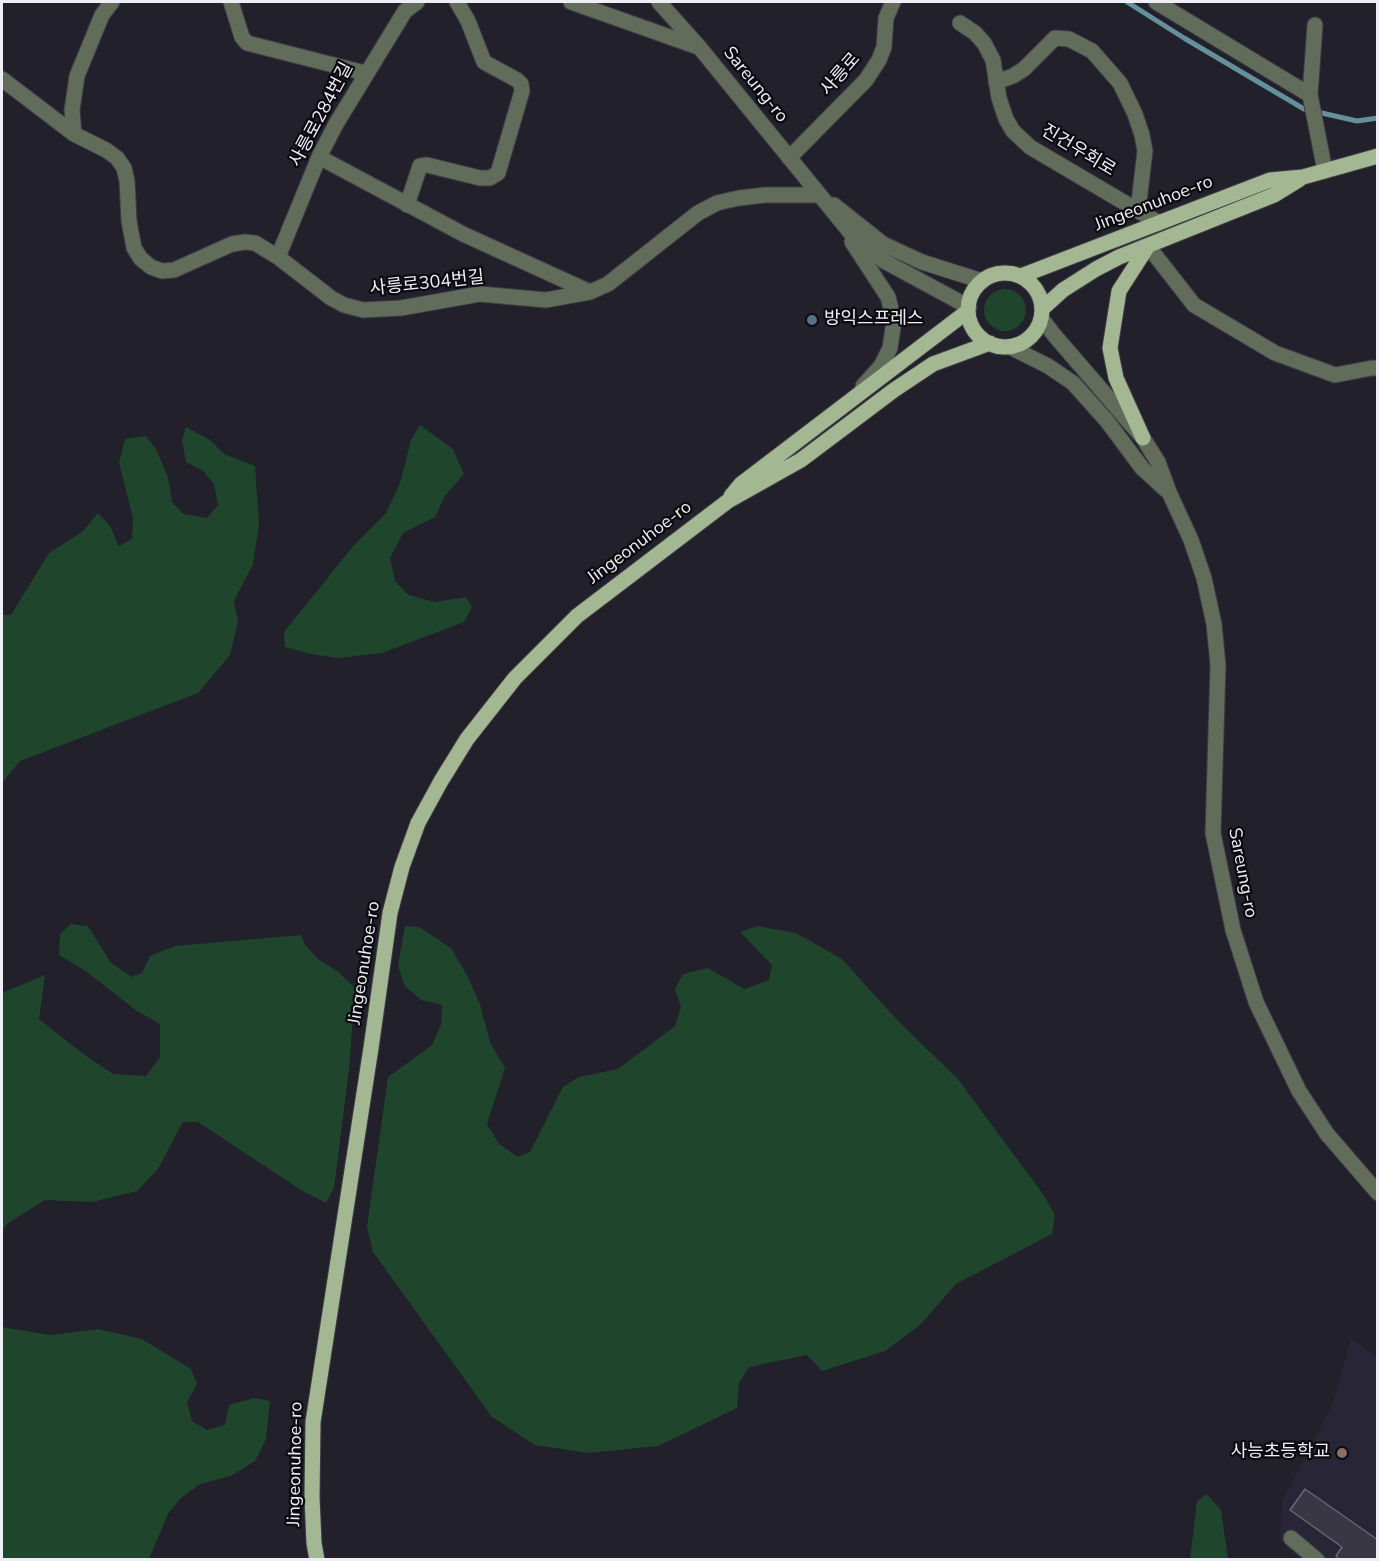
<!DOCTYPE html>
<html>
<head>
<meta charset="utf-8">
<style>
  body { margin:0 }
  #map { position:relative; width:1379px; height:1561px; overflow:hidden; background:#21202b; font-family:"Nunito Sans",sans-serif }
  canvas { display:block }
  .frame { position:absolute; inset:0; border:3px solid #efeef6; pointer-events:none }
</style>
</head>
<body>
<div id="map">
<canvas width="1379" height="1561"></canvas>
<div class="frame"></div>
</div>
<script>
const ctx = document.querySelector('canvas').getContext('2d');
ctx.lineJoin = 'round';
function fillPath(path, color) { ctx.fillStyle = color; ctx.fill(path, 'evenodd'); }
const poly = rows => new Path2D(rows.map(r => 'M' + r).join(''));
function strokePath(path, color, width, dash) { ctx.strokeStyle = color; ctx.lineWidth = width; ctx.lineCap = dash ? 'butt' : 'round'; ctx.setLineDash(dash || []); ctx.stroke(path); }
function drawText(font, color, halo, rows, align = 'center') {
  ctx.font = font + ' "Nunito Sans","Noto Sans KR",sans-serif'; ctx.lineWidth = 4.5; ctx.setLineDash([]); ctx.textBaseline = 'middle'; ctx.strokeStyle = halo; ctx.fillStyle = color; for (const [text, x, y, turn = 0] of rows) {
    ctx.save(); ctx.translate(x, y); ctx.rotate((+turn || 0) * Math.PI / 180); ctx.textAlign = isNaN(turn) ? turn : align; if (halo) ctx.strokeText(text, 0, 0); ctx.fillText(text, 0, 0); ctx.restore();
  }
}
const built = poly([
  [1351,1338,1377,1357,1377,1559,1301,1559,1280,1541,1282,1500,1332,1406]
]);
const green = poly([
  '984 310a21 21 0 1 1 42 0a21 21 0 1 1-42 0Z',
  [420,425,453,449,464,474,445,496,435,517,403,533,390,558,395,581,409,595,435,602,466,597,472,607,464,622,382,653,338,658,311,654,285,647,284,632,354,545,386,513,400,483,411,440],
  [186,427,210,440,224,454,255,466,259,524,253,564,234,601,238,622,230,655,198,693,20,761,2,783,2,615,11,615,49,553,82,532,98,513,110,526,119,546,132,539,133,518,119,463,125,439,146,436,156,449,168,477,172,502,184,514,207,518,218,505,214,484,203,471,186,462,182,440],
  [71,924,88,926,111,963,132,977,142,973,150,956,175,946,301,935,305,945,318,959,337,971,355,988,349,1070,334,1188,326,1203,301,1190,198,1122,183,1122,158,1169,137,1191,92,1202,45,1200,7,1224,2,1232,2,993,45,975,39,1019,82,1053,113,1074,146,1076,160,1057,160,1024,137,1011,84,970,59,955,60,934],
  [405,926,419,927,451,948,467,975,480,1004,490,1042,505,1068,487,1124,499,1144,518,1157,530,1152,563,1087,579,1077,618,1069,675,1026,681,1007,675,989,683,974,708,968,744,989,769,980,772,965,740,932,757,926,796,933,842,959,899,1022,957,1078,1043,1194,1055,1215,1052,1234,956,1284,920,1325,885,1351,822,1371,807,1355,749,1367,739,1383,737,1408,658,1446,588,1453,535,1445,492,1417,373,1252,367,1227,388,1077,432,1045,441,1025,442,1005,421,1000,405,986,398,966],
  [2,1327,50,1335,98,1329,142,1339,191,1369,197,1384,187,1402,192,1421,207,1430,225,1425,229,1405,254,1398,270,1401,266,1439,255,1461,231,1476,200,1484,181,1498,168,1514,149,1559,2,1559],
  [1207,1494,1221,1510,1228,1559,1190,1559,1197,1501]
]);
const stream = poly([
  [1127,2,1184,38,1304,109,1357,121,1378,118]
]);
const building = poly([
  [1305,1489,1378,1540,1378,1560,1340,1560,1336,1556,1342,1547,1290,1510,1305,1489]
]);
const minor = poly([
  [231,2,242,37,247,43,365,73],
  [571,2,698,47],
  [659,2,700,48,858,242,884,261,969,307],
  [1156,2,1310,95,1325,171],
  [960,23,975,33,984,43,993,60,999,98,1006,119,1013,131,1030,147,1159,223],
  [2,79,74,134,106,150,117,158,124,168,127,181,129,221,134,248,141,259,151,267,162,271,174,270,232,244,245,242,255,243,278,257,331,298,344,305,363,310,401,308,480,294,546,300,590,292,608,284,698,213,717,203,739,198,765,195,819,195],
  [996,82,1013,76,1024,69,1055,38,1069,39,1092,51,1120,83,1135,114,1142,135,1145,151,1138,210],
  [1310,95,1315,25],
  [74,134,72,110,77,76,102,15,112,2],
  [319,157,463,234,590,292],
  [789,158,866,80,879,60,884,47,886,18,893,2],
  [407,205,420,166,427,165,480,178,490,178,498,173,522,91,521,84,517,80,484,62,468,21,457,2],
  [834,205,883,244,922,262,982,281],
  [852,242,888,297,894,321,890,348,881,366,863,386],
  [1148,246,1194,305,1275,353,1335,375,1372,368,1378,368],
  [278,257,319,157,336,124,405,11,417,2],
  [1041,318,1055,336,1143,438,1158,462,1169,492,1191,540,1204,578,1214,624,1218,665,1213,833,1233,930,1256,1002,1299,1091,1327,1134,1378,1193],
  [1010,347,1048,366,1073,383,1107,421,1142,468,1166,490],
  [1291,1538,1317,1560]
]);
const major = poly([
  '968 310a37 37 0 1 1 74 0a37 37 0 1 1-74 0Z',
  [1021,276,1270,180,1303,177,1378,156],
  [1042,309,1063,290,1096,269,1119,257,1274,195,1300,179],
  [1143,438,1116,378,1110,348,1119,291,1148,246],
  [731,496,741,484,968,311],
  [317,1560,314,1543,312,1497,313,1422,371,1048,390,913,402,867,418,823,441,781,467,739,515,678,577,616,728,501,801,460,894,390,933,364,990,343]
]);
const markers = [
  [812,320,6,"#5c6f8a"],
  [1342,1453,6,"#8d6e63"]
];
const streetNames = [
  ["사릉로",841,75,-49],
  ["Sareung-ro",755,85,51],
  ["사릉로284번길",322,115,-62],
  ["진건우회로",1078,151,31],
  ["Jingeonuhoe-ro",1154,204,-21],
  ["사릉로304번길",427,284,-6],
  ["Jingeonuhoe-ro",640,543,-37],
  ["Sareung-ro",1242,873,79],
  ["Jingeonuhoe-ro",365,963,-81],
  ["Jingeonuhoe-ro",296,1464,-89]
];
const poiNames = [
  ["방익스프레스",824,320],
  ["사능초등학교",1330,1453,"right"]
];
fillPath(built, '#282536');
fillPath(green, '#1f462c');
strokePath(stream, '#63909a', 5);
fillPath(building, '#393743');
strokePath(building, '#696774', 1.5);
strokePath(minor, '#3e3d47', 17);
strokePath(major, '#3e3d47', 17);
strokePath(minor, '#626c5a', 15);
strokePath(major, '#a3b892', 15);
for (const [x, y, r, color] of markers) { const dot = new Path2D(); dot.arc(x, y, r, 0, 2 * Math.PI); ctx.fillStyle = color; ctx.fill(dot); strokePath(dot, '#0b0a0f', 2); }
drawText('18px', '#efeef6', '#0b0a0f', streetNames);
drawText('18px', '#efeef6', '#0b0a0f', poiNames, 'left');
</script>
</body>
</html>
